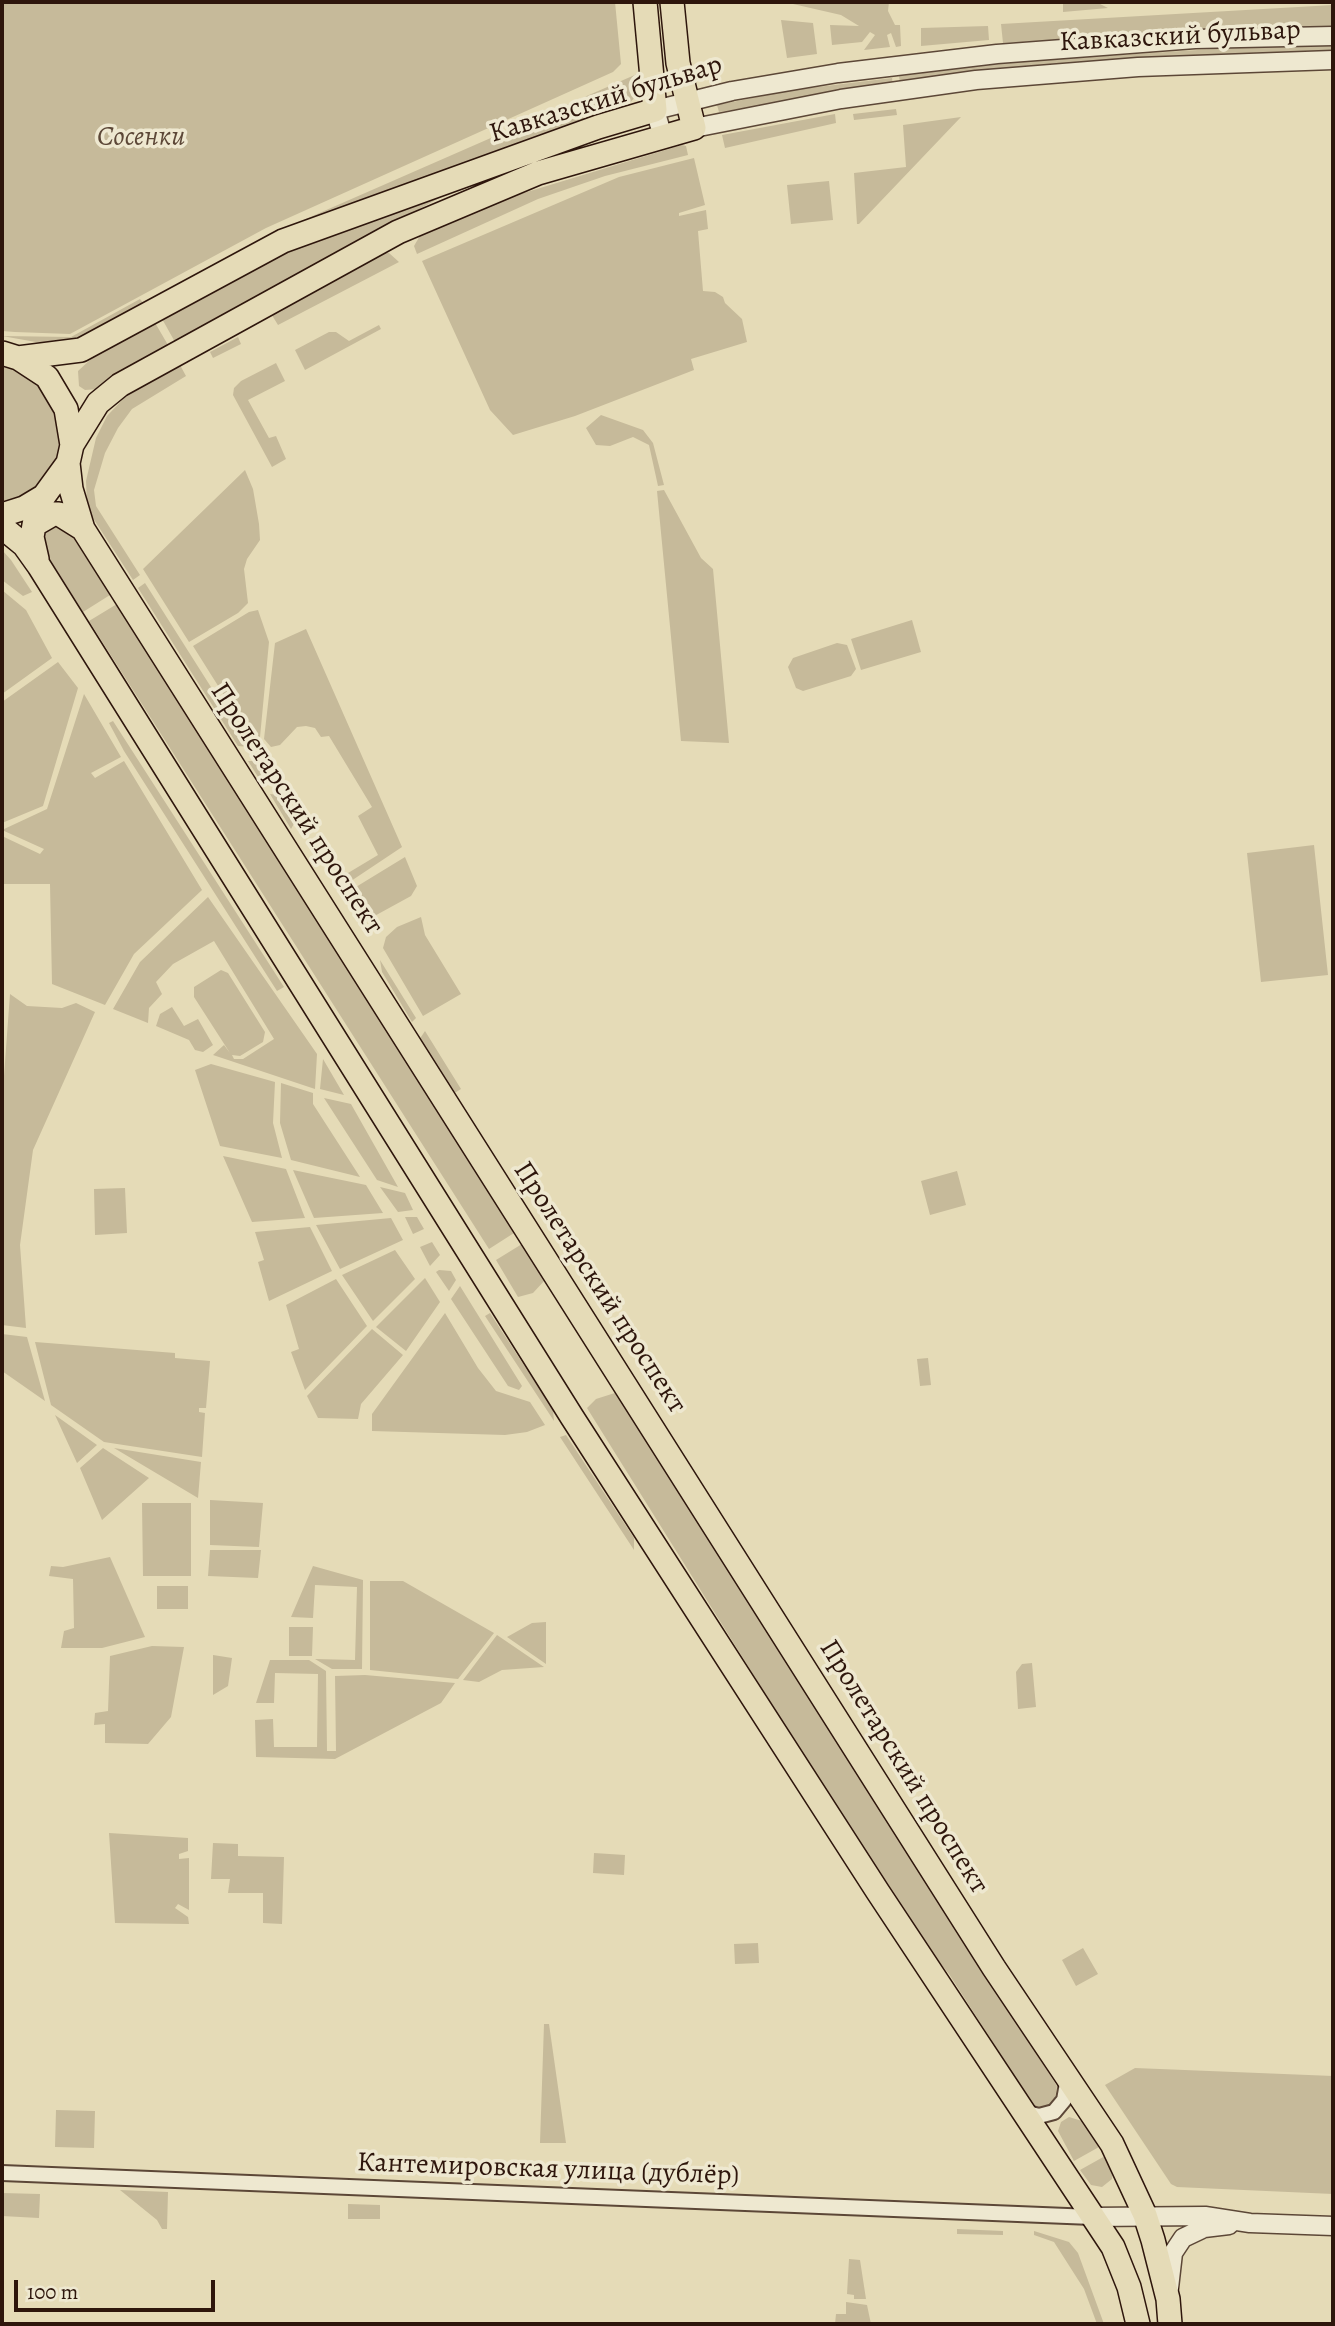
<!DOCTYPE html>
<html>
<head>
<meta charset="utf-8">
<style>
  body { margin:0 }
  #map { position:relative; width:1335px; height:2326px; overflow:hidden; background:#e5dbb7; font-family:Alegreya,serif }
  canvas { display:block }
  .frame { position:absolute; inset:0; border:4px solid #2e160c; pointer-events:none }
  .scale { position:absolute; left:14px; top:2280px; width:201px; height:32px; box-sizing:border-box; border:4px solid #2e160c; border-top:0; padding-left:9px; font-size:21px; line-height:24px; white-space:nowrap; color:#2e160c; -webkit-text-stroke:5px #eee8d0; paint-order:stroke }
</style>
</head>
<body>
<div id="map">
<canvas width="1335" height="2326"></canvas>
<div class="frame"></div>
<div class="scale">100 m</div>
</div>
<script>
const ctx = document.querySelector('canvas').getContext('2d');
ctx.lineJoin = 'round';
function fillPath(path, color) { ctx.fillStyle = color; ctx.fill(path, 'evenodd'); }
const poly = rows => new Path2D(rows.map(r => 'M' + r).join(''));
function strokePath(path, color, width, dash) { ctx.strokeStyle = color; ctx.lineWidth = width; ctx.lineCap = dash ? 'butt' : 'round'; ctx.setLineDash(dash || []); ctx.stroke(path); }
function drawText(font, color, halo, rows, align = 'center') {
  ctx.font = font + ' Alegreya,serif'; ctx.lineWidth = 7; ctx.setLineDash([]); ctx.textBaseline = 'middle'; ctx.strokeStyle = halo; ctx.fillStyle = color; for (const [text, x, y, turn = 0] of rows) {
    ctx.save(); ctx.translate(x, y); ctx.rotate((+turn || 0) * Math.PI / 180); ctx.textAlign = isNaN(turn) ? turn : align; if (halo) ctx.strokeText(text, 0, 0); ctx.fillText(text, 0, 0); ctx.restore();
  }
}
const green = poly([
  [2,2,615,2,621,64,613,72,266,228,70,334,15,332,2,331],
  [796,2,889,2,888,11,895,25,900,25,901,46,896,47,891,33,887,35,890,47,864,50,875,35,870,32,862,42,832,45,830,25,859,26,841,15,793,4],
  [1063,2,1096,2,1108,8,1063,12],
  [1333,5,1333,26,1003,43,1001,24],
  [781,20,813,23,817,54,787,58],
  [988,26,989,40,921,46,921,28],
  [1259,46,1333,46,1333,54,900,84,899,76,1013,62],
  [637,74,637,95,626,107,276,232],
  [892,78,893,85,719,112,717,105,793,90],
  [896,109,897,115,854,120,853,114],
  [835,114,836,123,725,148,722,135],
  [961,117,859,224,857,224,854,173,906,167,903,125],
  [682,145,686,146,688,155,605,176,538,199,417,254,414,246,421,234,517,195],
  [694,158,705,205,679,213,679,216,706,210,708,229,698,231,703,291,715,292,723,297,725,303,742,319,747,342,691,359,694,370,575,416,513,435,490,410,422,261,619,177],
  [829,181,833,220,791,224,787,185],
  [465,184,175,342,161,317,286,250],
  [384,253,389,253,399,262,278,325,270,312],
  [140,299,144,304,76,341,47,344,2,336,71,337],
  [154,321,168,345,99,389,85,390,79,386,78,371,91,359],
  [379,325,381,329,305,370,295,350,329,332,336,332,349,341],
  [238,337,241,344,213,358,210,352],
  [276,363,285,381,248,400,269,438,276,436,286,459,272,467,233,395,234,388,241,381],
  [180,365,186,376,132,409,118,428,105,453,94,490,96,506,140,575,133,580,91,515,87,505,86,481,96,438,107,416,126,396],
  [2,366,24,372,49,394,63,437,59,460,31,495,2,506],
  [601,415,643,430,653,443,664,485,658,486,649,445,633,437,610,446,596,445,586,428],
  [245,470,253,489,259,524,260,540,247,559,244,569,248,603,238,613,189,642,143,569],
  [664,490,701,558,713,569,729,743,681,741,657,491],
  [53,519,65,525,110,595,83,612,38,540],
  [2,550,11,560,32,592,23,596,2,580],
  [145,583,249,747,238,746,138,588],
  [2,590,26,610,52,658,2,694],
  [117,604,514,1233,489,1249,89,621],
  [258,610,269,642,260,737,254,743,193,646,249,612],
  [912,620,921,652,861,670,851,639],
  [306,629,402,847,348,883,343,876,378,855,358,816,372,807,329,736,321,737,315,728,306,726,297,727,280,745,271,747,264,739,275,643],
  [837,643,847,645,856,669,851,676,803,691,796,688,788,667,793,658],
  [58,662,78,688,43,806,2,823,2,702],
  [84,694,121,757,91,773,95,778,124,761,202,890,134,954,105,1005,52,984,50,884,2,884,2,836,40,854,44,849,2,830,47,809],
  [113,721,284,987,277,991,124,751,109,723],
  [248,761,258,761,269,780,260,780],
  [270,794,280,795,296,820,291,829],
  [1314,845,1328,975,1261,982,1247,853],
  [405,857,417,886,411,896,369,919,351,890],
  [208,897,317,1054,315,1089,213,1055,224,1045,230,1053,194,997,194,987,221,970,228,973,265,1032,263,1042,240,1056,232,1055,234,1059,243,1059,274,1039,214,941,173,964,156,982,162,994,149,1008,148,1023,113,1009,140,962],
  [421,917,425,935,461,994,423,1016,383,948,386,937,397,927],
  [380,960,416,1018,412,1022,382,972],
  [10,994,27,1006,62,1008,76,1003,95,1012,33,1150,20,1245,26,1328,2,1325,2,1103],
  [172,1007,184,1026,198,1019,213,1045,203,1052,195,1050,189,1040,156,1026,160,1014],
  [425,1031,461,1089,453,1094,419,1040],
  [323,1059,344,1095,320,1089],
  [211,1064,275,1082,273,1123,282,1158,220,1146,195,1070],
  [281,1083,313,1093,313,1104,360,1177,291,1160,280,1123],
  [324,1098,351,1104,398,1187,377,1180],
  [223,1156,286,1169,305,1218,252,1222],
  [293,1170,366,1185,383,1213,314,1218],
  [957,1171,966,1205,930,1215,921,1181],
  [380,1187,405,1193,413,1210,398,1212],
  [125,1188,127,1233,95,1235,94,1189],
  [405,1217,417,1217,424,1229,413,1234],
  [391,1218,403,1240,340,1269,316,1225],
  [310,1227,332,1271,269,1301,258,1262,264,1260,255,1232],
  [432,1242,440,1255,430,1266,420,1247],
  [522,1244,545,1280,533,1293,518,1297,496,1260],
  [395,1250,415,1279,373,1321,342,1275],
  [439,1270,451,1271,456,1280,449,1291,436,1272],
  [425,1278,440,1302,406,1351,376,1327],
  [336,1279,367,1326,305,1390,291,1352,299,1349,286,1305],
  [460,1286,522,1386,519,1390,508,1386,451,1299],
  [445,1313,478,1368,496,1391,530,1402,545,1425,527,1432,505,1435,372,1431,372,1414],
  [490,1313,553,1410,554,1421,485,1316],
  [372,1329,403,1355,361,1404,358,1419,318,1418,307,1396],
  [2,1334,27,1337,45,1401,2,1371],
  [35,1342,175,1353,175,1358,210,1361,206,1408,199,1408,199,1412,205,1413,202,1457,104,1442,51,1405],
  [928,1358,931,1385,920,1386,917,1359],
  [618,1392,1057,2086,1054,2104,1045,2109,1035,2108,949,1974,912,1929,587,1408,596,1399],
  [55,1415,97,1445,77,1463],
  [566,1435,634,1538,634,1550,560,1437],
  [103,1448,149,1478,102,1520,80,1468],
  [114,1448,201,1462,198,1498],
  [210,1500,263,1503,259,1547,210,1545],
  [142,1503,191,1503,191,1576,143,1576],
  [210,1550,261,1550,258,1578,208,1576],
  [110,1557,145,1637,102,1648,61,1648,64,1631,74,1628,73,1579,49,1576,51,1566,63,1567],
  [313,1566,363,1580,362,1669,332,1669,315,1659,355,1660,357,1587,315,1585,313,1618,291,1617],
  [370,1581,403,1581,494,1633,458,1679,370,1670],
  [157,1586,188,1586,188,1609,157,1609],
  [546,1622,546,1664,507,1637,532,1623],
  [289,1627,313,1627,312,1656,289,1656],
  [497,1635,544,1667,502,1670,479,1682,463,1680],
  [152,1646,184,1647,171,1717,148,1744,105,1743,105,1724,94,1725,95,1713,108,1711,110,1656],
  [213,1655,232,1658,228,1686,213,1695],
  [270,1660,309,1660,326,1671,327,1751,336,1751,335,1676,365,1675,455,1683,441,1703,335,1759,256,1757,255,1720,273,1719,274,1747,317,1747,318,1674,275,1673,274,1703,256,1703],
  [1032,1663,1036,1707,1018,1709,1016,1672,1022,1664],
  [109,1833,188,1838,188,1851,179,1854,179,1859,189,1858,189,1910,178,1904,175,1908,188,1917,189,1924,115,1923],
  [213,1843,238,1844,238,1856,284,1857,282,1924,263,1923,263,1893,228,1893,230,1879,211,1879],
  [594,1853,625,1855,624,1875,593,1873],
  [758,1943,759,1963,735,1964,734,1944],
  [1083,1948,1098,1974,1076,1986,1062,1960],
  [544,2024,549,2024,566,2143,540,2143],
  [1135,2068,1333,2076,1333,2194,1177,2187,1171,2184,1105,2085],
  [56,2110,95,2111,94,2148,55,2147],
  [1069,2117,1082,2121,1099,2147,1074,2161,1058,2131,1061,2122],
  [1105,2156,1113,2169,1112,2179,1102,2187,1091,2185,1080,2170],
  [120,2190,168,2192,167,2229,162,2229,157,2220],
  [2,2193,40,2194,39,2218,2,2216],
  [348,2204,380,2205,380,2219,348,2219],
  [957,2229,1003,2231,1003,2235,957,2234],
  [1034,2231,1069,2242,1078,2253,1104,2324,1097,2324,1084,2289,1054,2242,1034,2235],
  [849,2259,860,2260,866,2299,854,2299,854,2295,847,2294],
  [846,2302,867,2305,871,2324,835,2324,836,2314,846,2314]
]);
const minor = poly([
  [1024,2112,1039,2116,1054,2112,1064,2100,1068,2078],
  [2,2173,1092,2217]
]);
const tertiary = poly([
  [694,128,841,99,976,80,1138,67,1333,60],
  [663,137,655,110,732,91,838,73,997,54,1195,39,1333,36],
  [1092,2217,1205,2216,1250,2223,1333,2226],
  [1169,2288,1173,2253,1183,2238,1204,2228,1229,2225]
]);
const primary = poly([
  [2,353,18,358,47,377,66,409,72,445,68,463,44,496,24,508,2,515],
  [18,358,81,350,283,241,598,127,655,110,645,2],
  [72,445,98,403,120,385,398,232,538,173,694,128,678,63,672,2],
  [68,463,71,489,83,529,994,1968,1112,2144,1145,2215,1153,2240,1168,2299,1170,2324],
  [2,527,24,545,39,566,572,1417,878,1892,1113,2247,1129,2287,1138,2324],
  [37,559,32,537,34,525,53,514,59,514,83,529]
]);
const streetNames = [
  ["Кавказский бульвар",1180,37,-3],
  ["Кавказский бульвар",606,100,-17],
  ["Пролетарский проспект",296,809,57],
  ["Пролетарский проспект",599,1288,57],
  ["Пролетарский проспект",903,1767,58],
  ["Кантемировская улица (дублёр)",548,2170,2]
];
const parkNames = [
  ["Сосенки",141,138]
];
fillPath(green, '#c6ba9a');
strokePath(minor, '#5c4737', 18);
strokePath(tertiary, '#5c4737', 21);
strokePath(primary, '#2e160c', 26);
strokePath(minor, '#eee8d0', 14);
strokePath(tertiary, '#eee8d0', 18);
strokePath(primary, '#e5dbb7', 23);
drawText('28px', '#2e160c', '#eee8d0', streetNames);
drawText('italic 28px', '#5c4737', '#eee8d0', parkNames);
</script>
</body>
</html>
